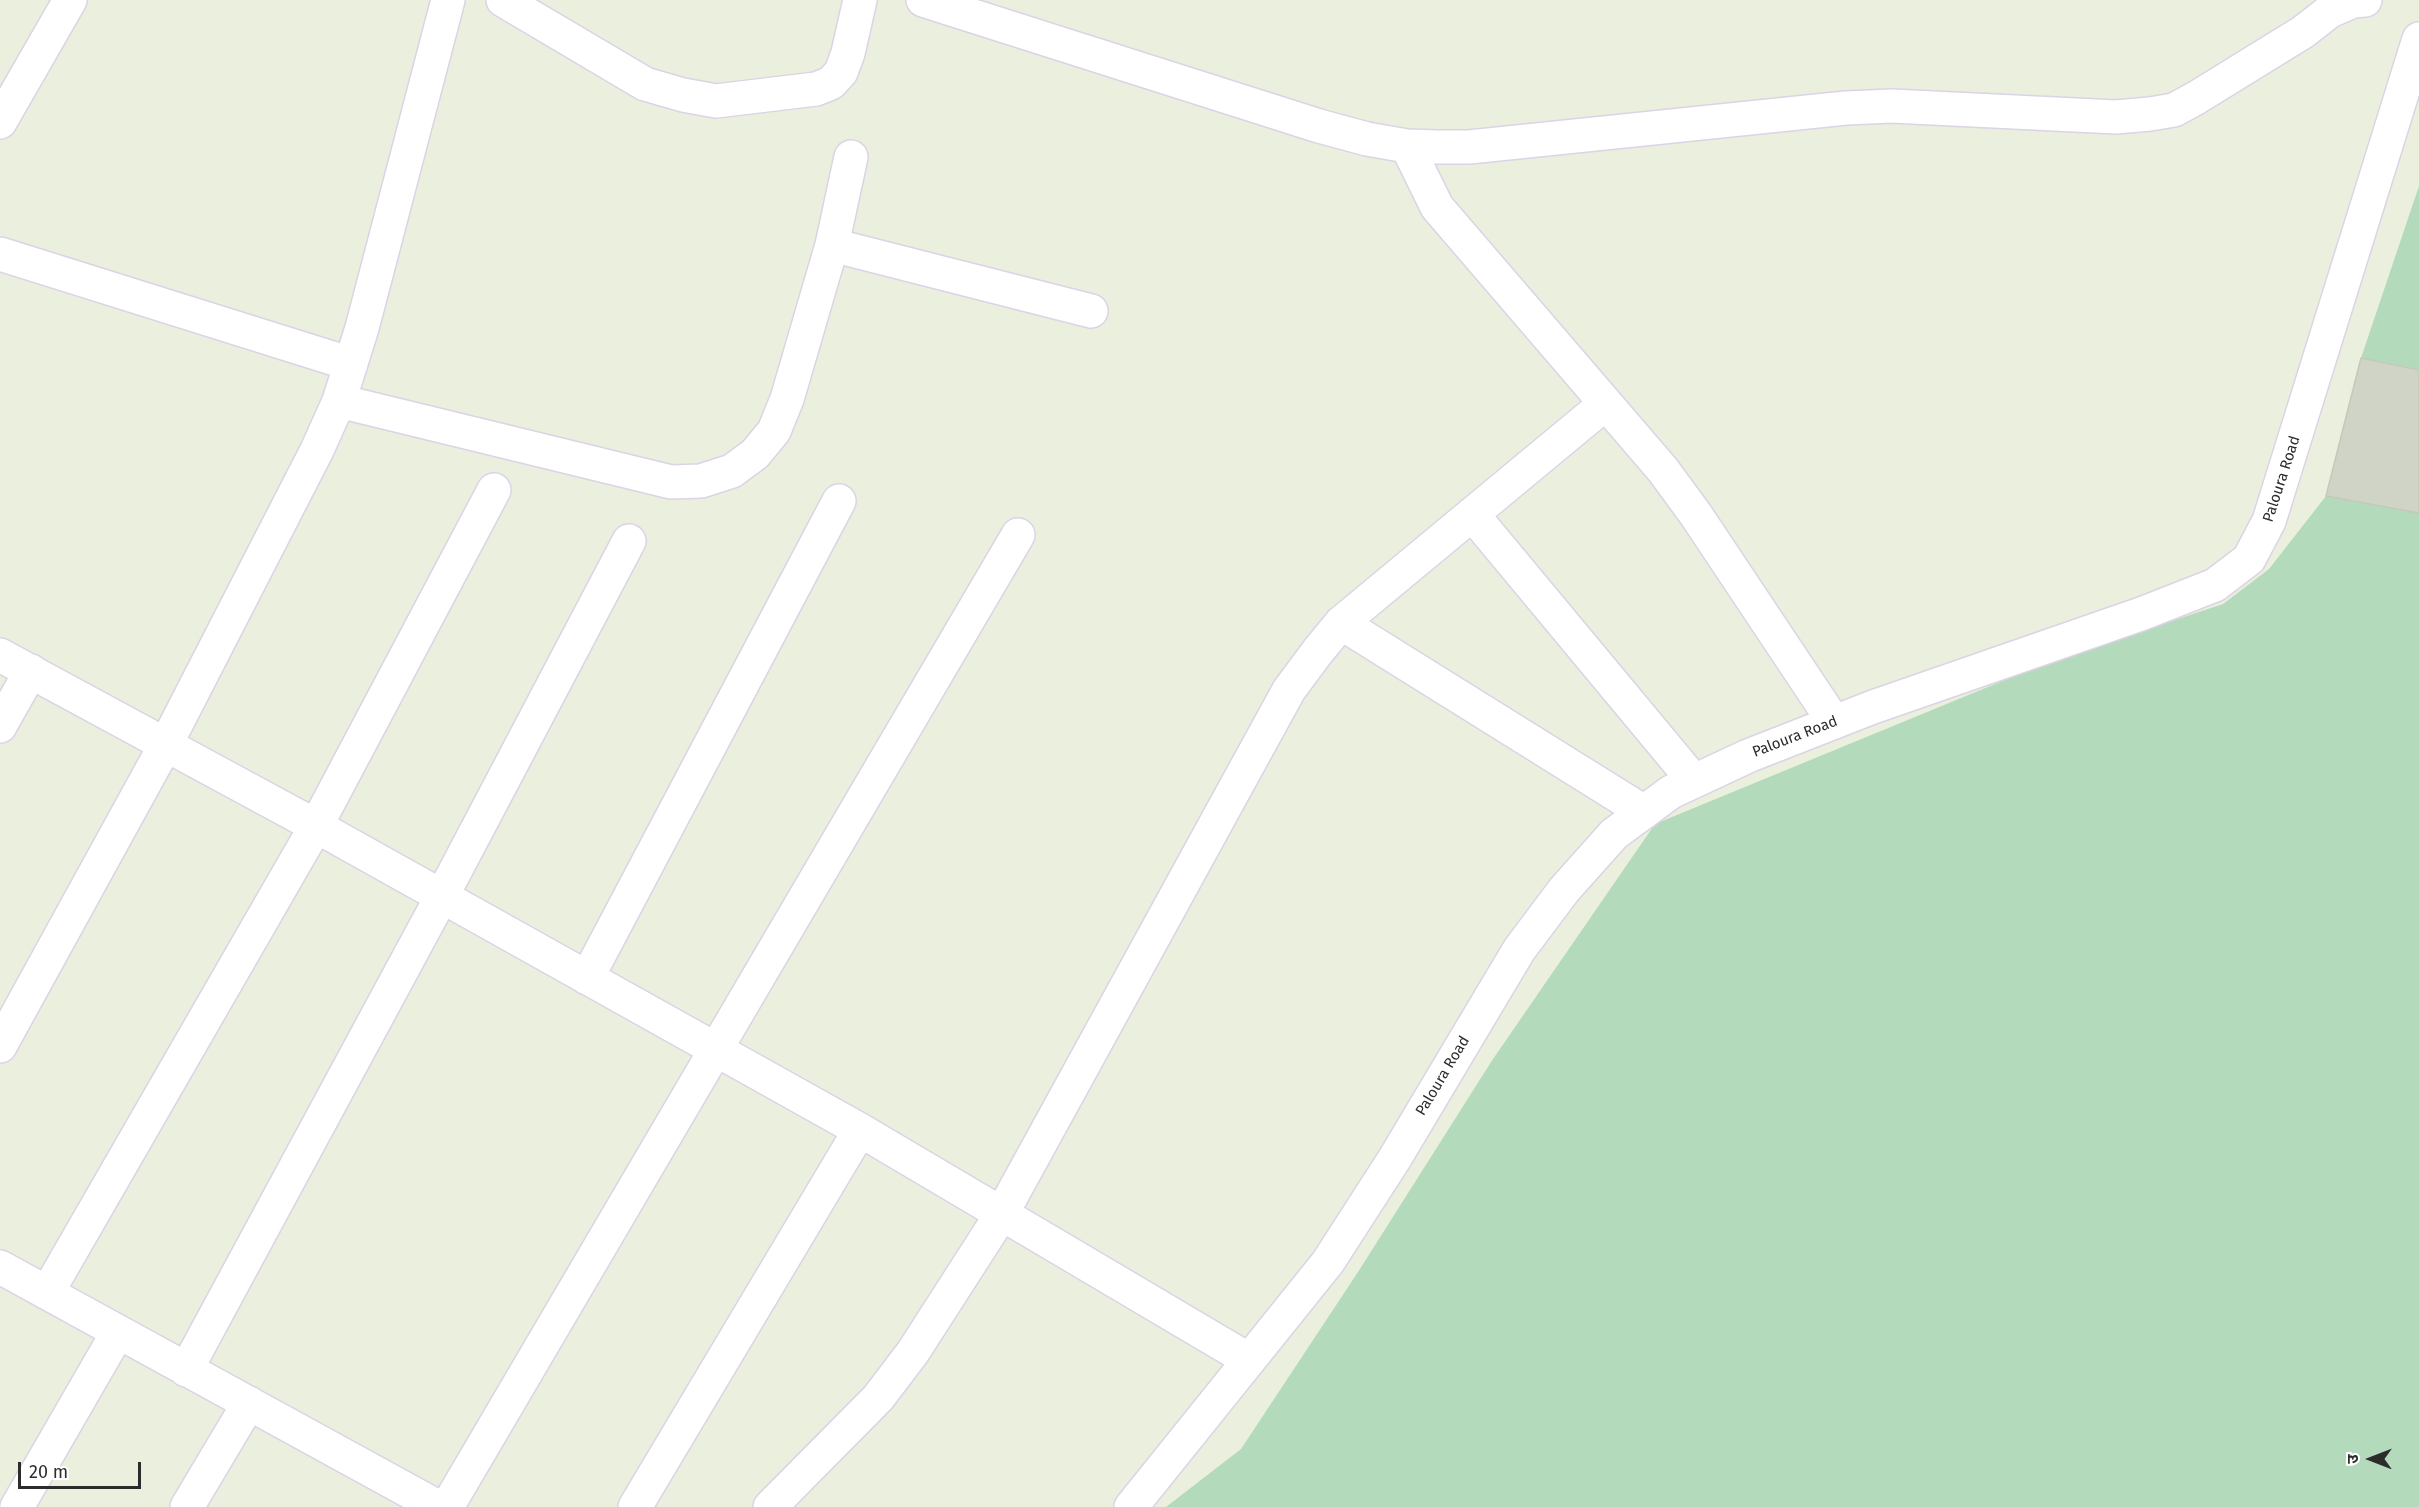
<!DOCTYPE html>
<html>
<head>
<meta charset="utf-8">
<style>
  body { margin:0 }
  #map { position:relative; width:2419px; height:1507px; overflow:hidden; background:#eaefde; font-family:"Fira Sans","Noto Sans Devanagari",sans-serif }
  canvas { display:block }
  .north { position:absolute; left:2341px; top:1429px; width:60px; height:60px; -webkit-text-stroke:4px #fff; paint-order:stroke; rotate:270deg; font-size:16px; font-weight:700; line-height:24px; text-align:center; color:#2c2c2c }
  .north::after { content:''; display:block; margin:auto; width:21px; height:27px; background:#2c2c2c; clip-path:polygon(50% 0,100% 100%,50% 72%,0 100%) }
  .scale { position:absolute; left:18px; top:1462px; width:123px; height:27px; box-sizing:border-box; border:3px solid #2c2c2c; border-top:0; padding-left:8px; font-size:18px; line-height:21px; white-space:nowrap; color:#2c2c2c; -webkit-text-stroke:4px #fff; paint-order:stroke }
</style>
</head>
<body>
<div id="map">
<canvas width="2419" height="1507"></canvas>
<div class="north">उ</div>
<div class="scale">20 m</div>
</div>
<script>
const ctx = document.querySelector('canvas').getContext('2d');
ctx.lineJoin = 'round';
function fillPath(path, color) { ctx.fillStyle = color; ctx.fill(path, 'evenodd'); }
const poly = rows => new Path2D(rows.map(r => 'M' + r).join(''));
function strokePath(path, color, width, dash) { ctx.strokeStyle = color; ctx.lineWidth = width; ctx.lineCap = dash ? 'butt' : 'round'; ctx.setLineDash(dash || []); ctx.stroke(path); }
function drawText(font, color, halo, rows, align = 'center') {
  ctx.font = font + ' "Fira Sans",sans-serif'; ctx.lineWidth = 4.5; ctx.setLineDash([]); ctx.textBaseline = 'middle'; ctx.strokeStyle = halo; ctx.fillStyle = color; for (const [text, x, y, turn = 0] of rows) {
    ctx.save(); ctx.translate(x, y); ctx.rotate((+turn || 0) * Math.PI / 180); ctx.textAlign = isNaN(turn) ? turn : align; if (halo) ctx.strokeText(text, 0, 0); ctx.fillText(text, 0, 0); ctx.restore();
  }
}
const cemetery = poly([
  [2419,186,2419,370,2361,358],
  [2326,496,2419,513,2419,1507,1166,1507,1241,1449,1358,1272,1493,1059,1655,824,2051,661,2223,604,2269,569]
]);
const building = poly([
  [2361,358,2419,370,2419,513,2326,496,2361,358]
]);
const minor = poly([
  [503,0,645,84,683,95,716,101,816,89,831,83,841,72,848,53,860,0],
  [923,0,1319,126,1367,139,1407,146,1437,147,1469,147,1846,108,1892,106,2116,117,2150,114,2174,110,2196,98,2303,32,2330,11,2353,1,2365,0],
  [0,122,70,0],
  [1407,146,1437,207,1663,470,1696,515,1834,722],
  [832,245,1091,311],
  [0,254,351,364],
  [339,401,671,482,701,481,732,471,755,454,774,431,787,399,832,245,851,157],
  [1472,514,1694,781],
  [1341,623,1644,812],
  [0,655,316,826,860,1130,1249,1360],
  [0,726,31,671],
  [587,978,839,501],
  [0,1046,166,744,317,450,339,401,362,328,448,0],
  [0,1267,438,1507],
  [47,1293,316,826,494,490],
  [186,1370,442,896,629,541],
  [17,1507,118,1332],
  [187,1507,249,1403],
  [447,1507,1018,535],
  [635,1507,860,1130],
  [770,1507,878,1398,913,1352,1001,1215,1289,690,1318,651,1341,623,1605,404]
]);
const secondary = poly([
  [1131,1507,1328,1262,1395,1158,1519,950,1564,890,1614,834,1671,792,1748,756,1873,707,2141,614,2215,585,2249,559,2269,521,2419,39]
]);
const streetNames = [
  ["Paloura Road",2282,479,-72],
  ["Paloura Road",1795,737,-21],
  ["Paloura Road",1443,1076,-59]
];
fillPath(cemetery, '#b4dabc');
fillPath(building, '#d0d4c6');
strokePath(building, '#c4cab7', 1.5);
strokePath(minor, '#dcd3e6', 36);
strokePath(secondary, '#dcd3e6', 36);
strokePath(minor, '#fff', 33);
strokePath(secondary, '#fff', 33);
drawText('15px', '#2c2c2c', '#fff', streetNames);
</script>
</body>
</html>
